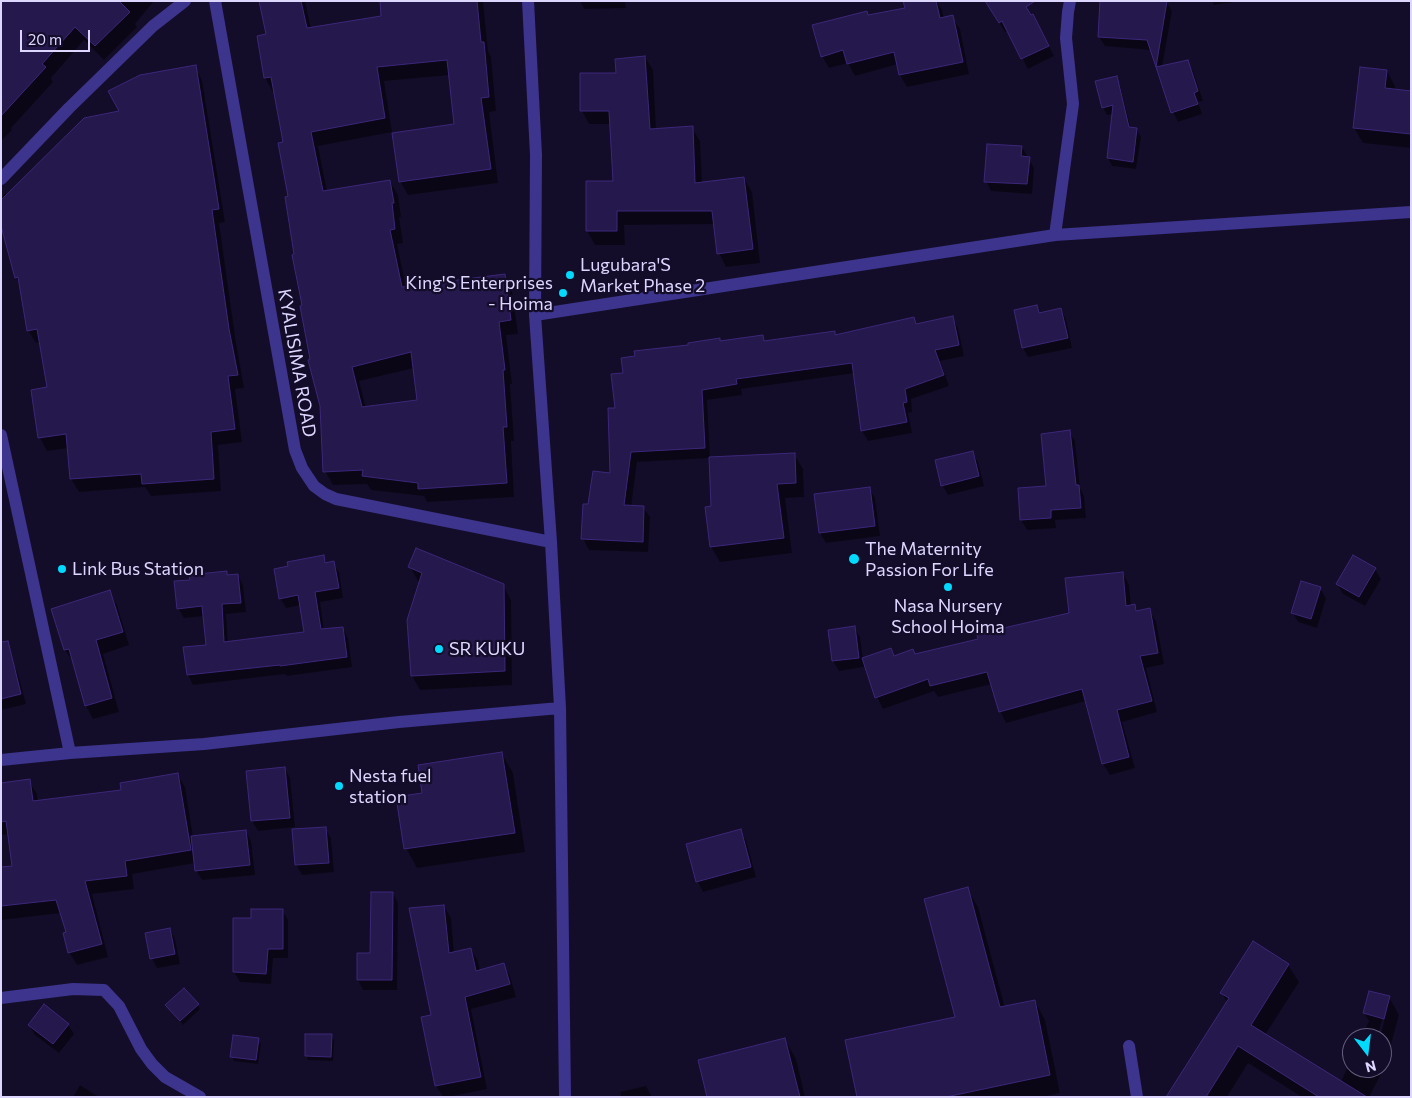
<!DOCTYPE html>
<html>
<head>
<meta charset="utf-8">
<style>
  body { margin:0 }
  #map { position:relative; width:1412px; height:1098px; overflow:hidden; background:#140d29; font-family:Commissioner,sans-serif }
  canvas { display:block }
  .frame { position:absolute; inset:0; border:2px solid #ddd6ff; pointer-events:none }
  .north { position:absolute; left:1342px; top:1028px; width:50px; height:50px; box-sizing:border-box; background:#140d29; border:1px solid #645d7f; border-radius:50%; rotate:165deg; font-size:14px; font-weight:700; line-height:20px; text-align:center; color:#ddd6ff }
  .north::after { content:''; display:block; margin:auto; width:18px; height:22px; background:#02d9ff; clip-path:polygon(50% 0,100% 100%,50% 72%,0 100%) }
  .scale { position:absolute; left:20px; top:30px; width:70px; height:22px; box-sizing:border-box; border:2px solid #ddd6ff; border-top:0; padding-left:6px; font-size:15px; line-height:18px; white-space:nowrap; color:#ddd6ff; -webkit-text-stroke:4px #140d29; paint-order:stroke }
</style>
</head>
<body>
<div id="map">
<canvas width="1412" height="1098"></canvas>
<div class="frame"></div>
<div class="north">N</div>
<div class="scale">20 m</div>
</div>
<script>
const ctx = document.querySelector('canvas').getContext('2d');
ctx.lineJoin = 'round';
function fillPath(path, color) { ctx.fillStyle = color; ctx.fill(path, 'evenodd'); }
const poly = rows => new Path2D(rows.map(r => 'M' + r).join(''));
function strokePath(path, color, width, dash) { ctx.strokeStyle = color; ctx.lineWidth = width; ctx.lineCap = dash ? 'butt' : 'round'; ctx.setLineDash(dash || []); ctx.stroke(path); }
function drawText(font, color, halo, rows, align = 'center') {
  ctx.font = font + ' Commissioner,sans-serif'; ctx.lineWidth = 4.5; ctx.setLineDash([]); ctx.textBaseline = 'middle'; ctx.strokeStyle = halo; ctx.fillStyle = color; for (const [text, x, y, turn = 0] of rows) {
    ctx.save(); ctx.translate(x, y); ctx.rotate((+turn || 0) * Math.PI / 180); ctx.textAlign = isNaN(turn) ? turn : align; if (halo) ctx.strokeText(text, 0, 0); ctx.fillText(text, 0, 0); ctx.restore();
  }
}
const shadow = poly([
  [1,1,154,1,135,24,137,27,104,60,84,40,51,78,53,82,11,128,12,130,1,141],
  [260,1,305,1,311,29,382,17,381,1,483,1,488,51,491,57,496,111,489,112,498,183,408,195,400,181,455,126,450,75,384,81,392,132,318,146,327,191,390,181,398,195,401,217,399,217,403,243,397,244,406,288,504,276,512,290,518,334,506,335,512,384,510,384,514,441,511,441,514,497,427,502,424,496,371,490,367,484,333,485,325,471,321,406,312,360,295,255,284,143,275,92,273,92,265,78,268,35],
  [414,368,418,402,366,408,359,381],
  [580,1,625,1,626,8,584,9],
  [918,1,937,1,942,10,944,18,952,17,960,29,969,74,907,87,900,75,898,64,855,76,848,63,829,68,822,56,868,16,907,9],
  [986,1,1038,25,1054,56,1028,69,1008,31,1005,32],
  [1166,1,1172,11,1162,67,1187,61,1193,71,1203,101,1198,102,1202,114,1178,122,1173,112,1151,50,1105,46,1099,37],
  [1212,1,1241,1,1214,5],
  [645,57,653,70,656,130,692,128,700,141,702,184,744,178,752,192,760,263,726,267,719,253,715,224,624,225,625,245,595,245,587,231,587,183,614,182,611,124,589,124,582,111,618,74],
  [195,67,202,80,225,222,219,223,236,343,244,388,235,389,242,442,218,445,221,491,151,496,145,487,79,492,71,479,69,448,47,451,40,438,32,391,48,388,41,342,36,343,28,330,21,286,16,278,4,231,1,229,1,199,5,193,8,195,121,112],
  [1387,71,1395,86,1395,91,1411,92,1411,148,1363,143,1354,128],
  [1116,78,1120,85,1131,129,1137,130,1141,137,1136,169,1112,166,1108,158,1114,114,1107,115,1103,108],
  [1022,147,1034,168,1032,194,991,191,986,181],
  [1036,306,1041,314,1061,310,1066,319,1072,348,1028,357,1023,348],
  [914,318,918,325,952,318,958,328,964,356,940,361,949,386,911,399,912,412,908,413,912,433,868,441,862,431,855,373,741,389,742,395,707,400,710,458,637,462,631,507,643,507,650,517,648,552,589,550,583,539,584,505,589,505,611,474,617,409,624,374,690,346,719,339,721,343,762,337,766,342,834,333,836,336],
  [1069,432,1075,441,1080,488,1084,496,1086,518,1055,520,1056,528,1027,530,1021,520,1020,489,1047,488],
  [972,452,978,462,984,486,948,495,942,485],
  [794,454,803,469,804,497,785,498,792,553,720,562,711,547,707,508,713,507],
  [869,488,875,498,880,536,826,543,820,533,815,495],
  [323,557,327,564,333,563,339,572,343,598,320,602,324,630,343,628,348,638,352,667,287,676,285,674,193,685,188,675,208,646,205,616,184,618,178,608,191,581,226,572,228,576,238,575,243,585,246,612,226,614,228,643,305,633,301,605,286,608,280,598],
  [410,567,503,585,511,600,512,685,420,690,412,676,408,620,421,582,418,581],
  [1375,569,1381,579,1365,606,1343,594,1337,584],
  [1123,573,1129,585,1131,606,1135,605,1138,612,1149,610,1156,621,1164,664,1146,668,1157,712,1122,722,1135,768,1110,775,1103,764,1086,701,1006,723,1000,711,992,684,938,697,934,691,883,709,877,697,864,660,864,667,839,671,833,661,829,631,854,628,860,637,863,660,891,649,895,657,915,655,979,640,1070,614],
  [1320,588,1326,598,1317,628,1298,622,1293,613],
  [109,592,117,605,129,645,103,654,119,712,93,719,86,706,74,663,65,650,53,609],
  [13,664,18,674,26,704,1,710,1,667],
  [502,754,513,773,525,852,417,868,406,848,424,794],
  [285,769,290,778,295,827,258,831,252,821,248,772],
  [177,774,185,787,193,837,246,831,251,841,255,875,202,880,196,870,195,863,132,874,134,889,92,894,108,957,77,965,69,952,67,933,61,913,1,920,1,868,13,867,9,834,1,835,1,795,29,781,37,794,38,802,123,791],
  [325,828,331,838,334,872,302,875,296,865,294,830],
  [740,830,746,840,756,877,703,892,698,882,687,845],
  [967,889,978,907,1005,1008,1035,1001,1045,1020,1060,1093,1043,1097,858,1097,957,1018],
  [393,893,398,903,397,990,363,990,358,980,371,955],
  [444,906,451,918,454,953,471,949,478,961,480,971,503,964,510,976,516,997,471,1009,487,1089,448,1097,443,1097,436,1086,433,1016],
  [282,910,288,920,288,958,273,958,271,984,240,982,234,972,252,919],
  [170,929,175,939,180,964,157,968,152,959],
  [1288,965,1299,982,1265,1035,1341,1082,1352,1057,1352,1068,1382,1068,1382,1038,1380,1038,1387,1009,1385,1009,1377,1038,1361,1038,1369,1021,1364,1013,1389,997,1399,1015,1387,1059,1388,1061,1369,1097,1302,1097,1248,1063,1227,1097,1168,1097,1227,1003,1222,993],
  [167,1005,198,1005,200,1009,183,1025],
  [68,1024,74,1034,59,1053,35,1035,29,1025],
  [332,1036,334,1040,333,1061,308,1060,306,1056],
  [258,1040,261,1044,258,1064,234,1061,232,1056],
  [785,1040,796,1059,805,1097,708,1097],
  [80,1085,99,1097,73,1097],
  [646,1086,652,1097,621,1097,620,1092]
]);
const building = poly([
  [1,1,119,1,130,12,95,46,75,27,42,64,46,67,1,116,1,1],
  [259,1,301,1,307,28,381,16,380,1,477,1,481,42,484,42,489,97,481,98,491,169,399,182,392,133,454,124,447,60,377,67,385,118,311,132,323,191,390,180,394,203,392,203,395,229,390,230,402,287,505,274,511,320,499,322,505,370,503,370,507,427,503,427,507,483,418,489,418,483,362,476,363,470,323,472,320,406,308,360,310,359,300,306,302,305,292,255,294,254,285,197,288,196,278,143,283,142,271,77,264,78,257,36,266,34,259,1],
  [411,352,417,400,362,407,352,367,411,352],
  [903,1,936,1,940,18,953,15,963,62,899,75,894,52,847,64,843,50,821,57,812,25,867,11,868,15,905,8,903,1],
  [985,1,1035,1,1026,7,1031,15,1033,14,1049,46,1021,59,1002,21,999,23,985,1],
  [1100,1,1167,1,1156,67,1147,40,1098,37,1100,1],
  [645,56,650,129,693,126,695,183,744,177,753,249,717,254,712,211,617,211,617,231,586,231,586,181,613,181,609,111,580,111,580,73,616,73,615,59,645,56],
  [1188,60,1198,91,1194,93,1198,104,1171,113,1156,67,1188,60],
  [196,65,219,209,212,210,229,329,238,375,228,376,235,429,211,432,214,479,142,484,141,474,70,479,66,434,38,438,31,390,47,387,37,329,27,331,18,277,15,278,1,226,1,200,84,118,119,111,108,91,140,75,196,65],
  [1360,67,1387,70,1385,88,1411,91,1411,134,1353,128,1360,67],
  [1117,76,1129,127,1137,128,1133,162,1107,158,1113,105,1102,108,1095,81,1117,76],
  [987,144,1022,146,1021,156,1030,157,1027,184,984,182,987,144],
  [1037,305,1039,313,1061,308,1068,338,1022,348,1014,310,1037,305],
  [953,316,959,345,935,350,944,375,905,389,907,402,903,403,907,422,861,431,852,363,736,379,737,384,702,390,705,448,631,452,624,505,644,506,643,542,581,539,583,504,588,504,593,471,610,473,608,408,615,408,611,374,623,373,621,358,635,356,634,351,688,345,688,343,720,338,720,341,763,335,764,341,835,331,835,335,914,317,916,324,953,316],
  [1070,430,1076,485,1079,485,1081,508,1051,510,1051,518,1020,520,1018,488,1046,486,1041,434,1070,430],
  [973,451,979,476,941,486,935,460,973,451],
  [795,453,796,483,777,484,784,538,710,547,705,507,711,506,709,457,795,453],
  [870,487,875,526,819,533,814,494,870,487],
  [416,548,504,584,505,671,411,676,407,620,422,573,408,567,416,548],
  [324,555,325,563,334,561,339,588,315,592,321,629,343,627,347,657,280,666,280,665,187,675,183,647,206,645,202,606,177,609,174,581,190,580,189,575,227,571,227,575,238,574,241,603,222,604,224,642,304,632,298,595,279,599,274,569,288,566,287,562,324,555],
  [1353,555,1376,568,1359,597,1336,584,1353,555],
  [1123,572,1126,606,1135,604,1136,611,1150,608,1158,653,1140,656,1152,701,1117,710,1129,757,1102,764,1082,689,999,712,987,672,930,686,928,679,875,698,862,658,891,648,894,656,913,649,915,654,978,639,977,635,1008,627,1069,613,1065,578,1123,572],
  [1301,581,1321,587,1311,619,1291,613,1301,581],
  [110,590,123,632,96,640,112,698,85,706,69,649,64,650,51,609,110,590],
  [855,626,859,658,832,661,828,630,855,626],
  [8,641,21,694,1,699,1,642,8,641],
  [502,752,515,833,404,849,396,797,422,793,418,765,502,752],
  [285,767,290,818,251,821,246,771,285,767],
  [178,773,191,850,125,861,127,876,85,881,102,944,68,953,63,933,66,932,56,900,1,906,1,867,12,866,6,821,1,822,1,783,30,779,33,801,121,790,120,783,178,773],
  [326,827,329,863,295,865,292,829,326,827],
  [741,829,751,867,696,882,686,844,741,829],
  [246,830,250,865,195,871,191,836,246,830],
  [968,887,1000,1007,1035,1000,1050,1075,946,1097,857,1097,845,1040,955,1017,924,899,968,887],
  [371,892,393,892,392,980,357,980,357,953,370,953,371,892],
  [444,905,449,953,471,948,476,971,504,963,510,984,465,997,481,1077,435,1086,421,1017,431,1015,409,908,444,905],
  [251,909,283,909,283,949,268,949,266,974,233,972,233,918,251,918,251,909],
  [170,928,175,954,150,959,145,933,170,928],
  [1253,941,1289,964,1251,1025,1367,1097,1319,1097,1238,1046,1206,1097,1166,1097,1229,998,1220,993,1253,941],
  [184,988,199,1004,180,1021,165,1005,184,988],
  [1369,991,1390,996,1384,1019,1363,1013,1369,991],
  [44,1004,69,1024,53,1044,28,1025,44,1004],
  [305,1034,332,1034,331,1057,305,1056,305,1034],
  [233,1035,259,1038,256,1060,230,1057,233,1035],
  [785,1038,800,1097,707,1097,698,1060,785,1038]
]);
const minor = poly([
  [215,1,295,450,302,468,314,486,325,494,336,499,551,542],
  [528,1,536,155,535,315,551,542,560,708,565,1097],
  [1,179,69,108,153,26,185,1],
  [1055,235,1073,104,1066,38,1068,12,1070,1],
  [535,315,1055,235,1411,212],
  [1,435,70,753],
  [1,760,70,753,204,744,399,722,560,708],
  [1,998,73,989,104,990,119,1006,141,1049,152,1064,165,1077,200,1097],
  [1129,1046,1137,1097]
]);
const markers = [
  [570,275,5,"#02d9ff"],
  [563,293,5,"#02d9ff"],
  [854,559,6,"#02d9ff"],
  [62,569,5,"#02d9ff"],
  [948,587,5,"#02d9ff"],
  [439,649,5,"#02d9ff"],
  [339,786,5,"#02d9ff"]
];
const poiNames = [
  ["Lugubara'S",580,265],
  ["Market Phase 2",580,286],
  ["King'S Enterprises",553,283,"right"],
  ["- Hoima",553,304,"right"],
  ["The Maternity",865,549],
  ["Passion For Life",865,570],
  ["Link Bus Station",72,569],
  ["Nasa Nursery",948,606,"center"],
  ["School Hoima",948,627,"center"],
  ["SR KUKU",449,649],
  ["Nesta fuel",349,776],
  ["station",349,797]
];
const streetNames = [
  ["KYALISIMA ROAD",297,363,80]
];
fillPath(shadow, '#0007');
fillPath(building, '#25184c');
strokePath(building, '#3c277a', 1);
strokePath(minor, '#3c348d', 12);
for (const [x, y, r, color] of markers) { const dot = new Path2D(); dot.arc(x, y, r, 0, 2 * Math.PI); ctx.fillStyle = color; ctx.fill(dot); strokePath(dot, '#140d29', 2); }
drawText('18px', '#ddd6ff', '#140d29', poiNames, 'left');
drawText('18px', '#ddd6ff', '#140d29', streetNames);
</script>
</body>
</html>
